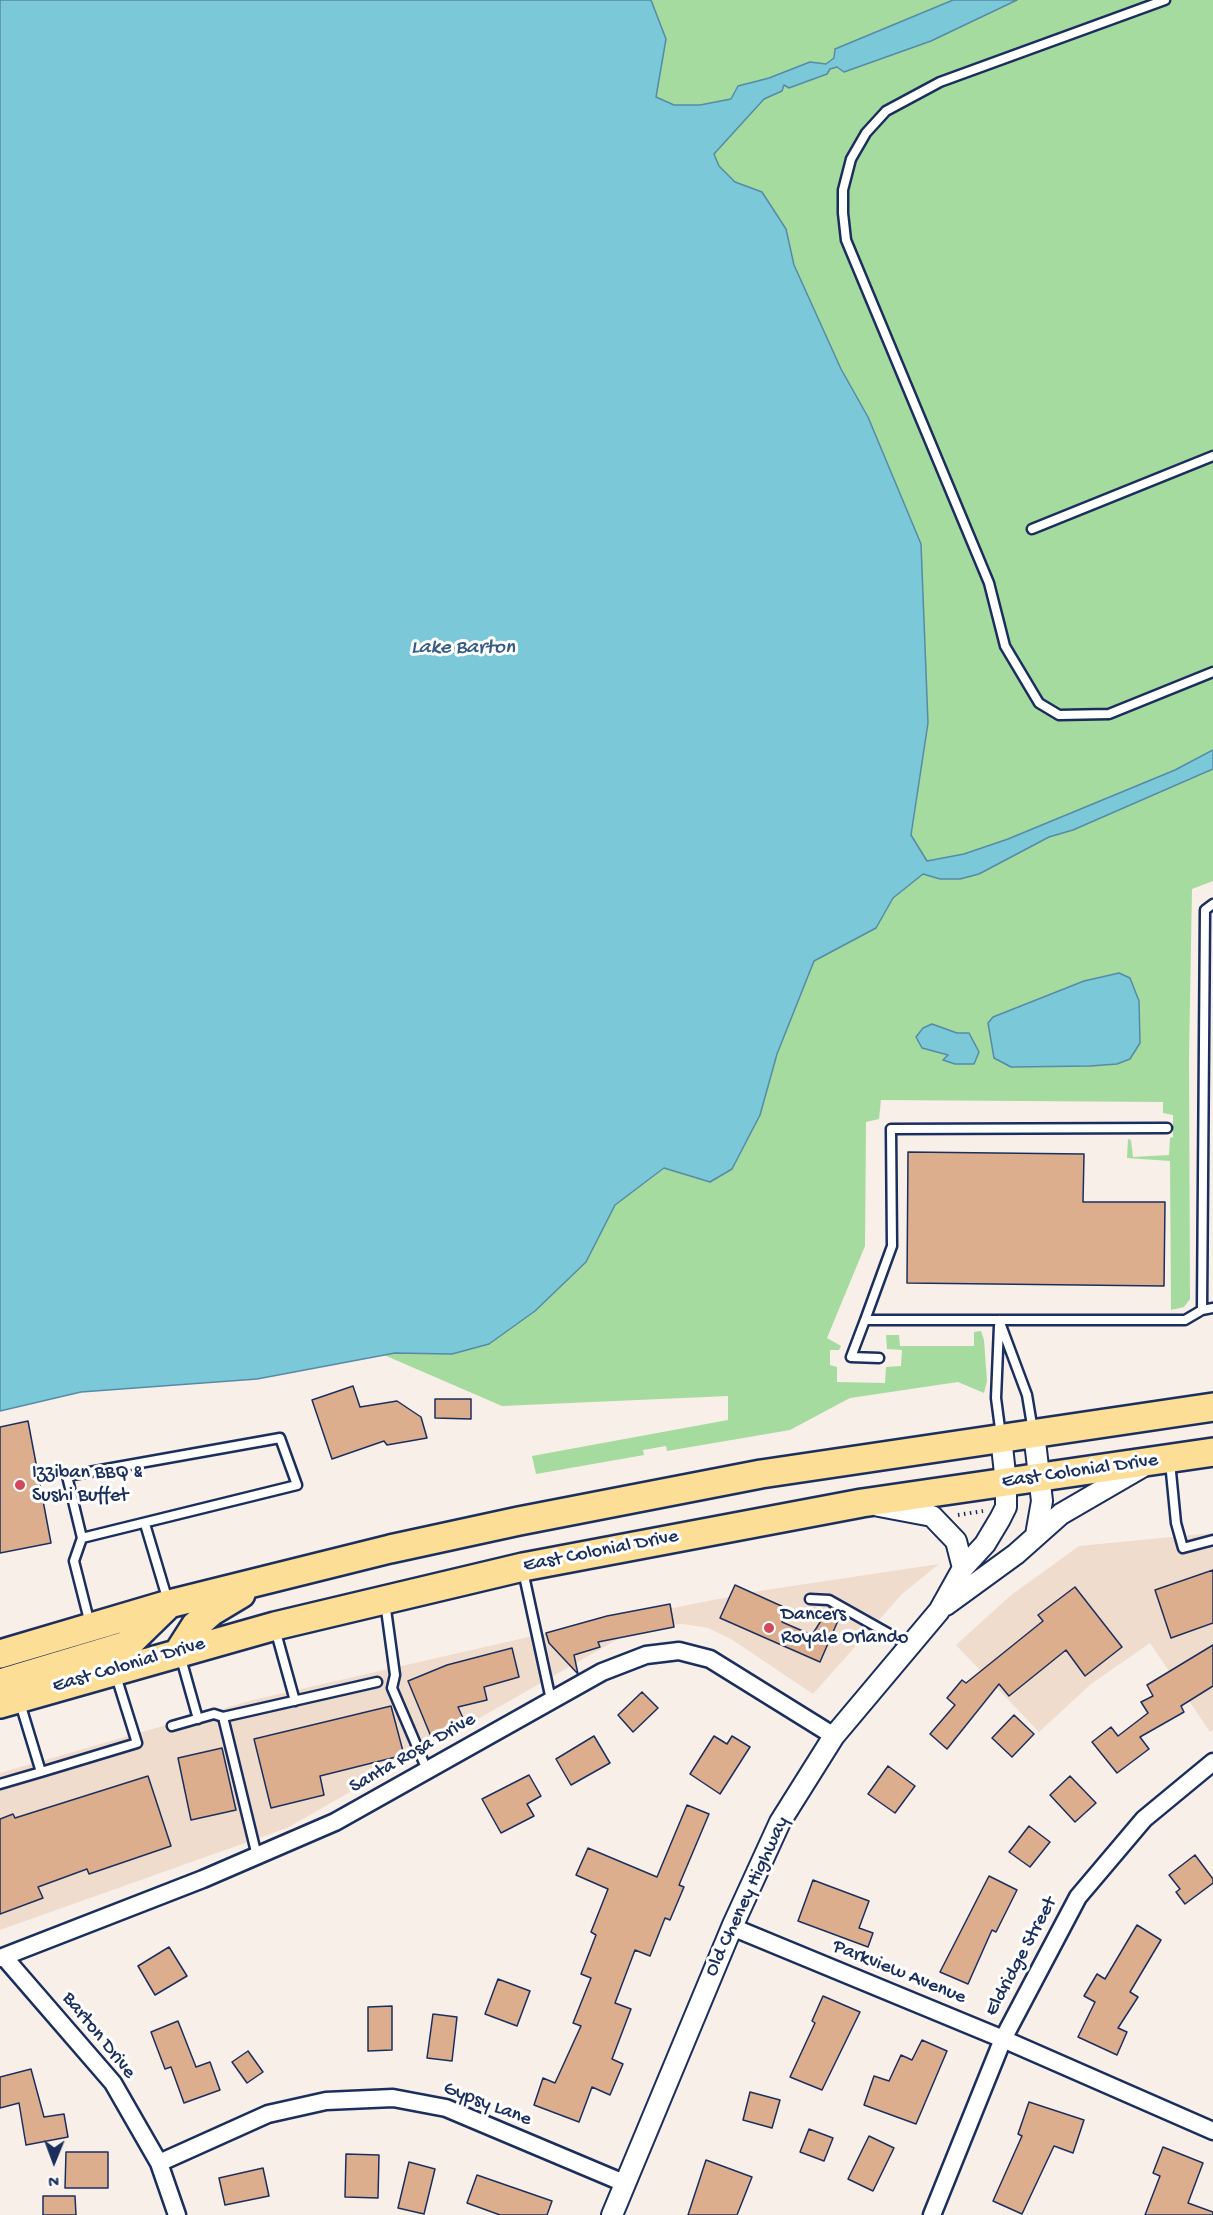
<!DOCTYPE html>
<html>
<head>
<meta charset="utf-8">
<style>
  body { margin:0 }
  #map { position:relative; width:1213px; height:2215px; overflow:hidden; background:#f8efe8; font-family:"Gochi Hand",sans-serif }
  canvas { display:block }
  .north { position:absolute; left:24px; top:2131px; width:60px; height:60px; -webkit-text-stroke:4px #fff; paint-order:stroke; rotate:181deg; font-size:16px; font-weight:700; line-height:24px; text-align:center; color:#1b2f5e }
  .north::after { content:''; display:block; margin:auto; width:21px; height:27px; background:#1b2f5e; clip-path:polygon(50% 0,100% 100%,50% 72%,0 100%) }
</style>
</head>
<body>
<div id="map">
<canvas width="1213" height="2215"></canvas>
<div class="north">N</div>
</div>
<script>
const ctx = document.querySelector('canvas').getContext('2d');
ctx.lineJoin = 'round';
function fillPath(path, color) { ctx.fillStyle = color; ctx.fill(path, 'evenodd'); }
const poly = rows => new Path2D(rows.map(r => 'M' + r).join(''));
function strokePath(path, color, width, dash) { ctx.strokeStyle = color; ctx.lineWidth = width; ctx.lineCap = dash ? 'butt' : 'round'; ctx.setLineDash(dash || []); ctx.stroke(path); }
function drawText(font, color, halo, rows, align = 'center') {
  ctx.font = font + ' "Gochi Hand",sans-serif'; ctx.lineWidth = 6; ctx.setLineDash([]); ctx.textBaseline = 'middle'; ctx.strokeStyle = halo; ctx.fillStyle = color; for (const [text, x, y, turn = 0] of rows) {
    ctx.save(); ctx.translate(x, y); ctx.rotate((+turn || 0) * Math.PI / 180); ctx.textAlign = isNaN(turn) ? turn : align; if (halo) ctx.strokeText(text, 0, 0); ctx.fillText(text, 0, 0); ctx.restore();
  }
}
const built = poly([
  [1213,1533,1213,1730,1210,1732,1150,1643,1091,1684,1039,1732,956,1645,1010,1596,1079,1546],
  [939,1564,902,1594,813,1694,731,1639,708,1628,683,1624,653,1626,625,1635,287,1828,0,1930,0,1773,253,1700,546,1633,759,1591]
]);
const green = poly([
  [651,0,953,0,834,58,826,64,810,62,769,78,738,86,731,99,700,105,674,105,656,98,660,69],
  [1017,0,1213,0,1213,881,1192,889,1189,1058,1190,1299,1184,1307,1171,1310,1170,1161,1127,1158,1128,1139,1131,1140,1133,1157,1169,1155,1170,1138,1173,1137,1173,1115,1163,1113,1163,1102,881,1100,879,1119,866,1122,865,1246,827,1338,841,1346,839,1350,830,1350,830,1365,837,1367,837,1382,885,1383,886,1367,901,1366,902,1350,887,1349,886,1335,899,1335,900,1346,974,1346,974,1332,981,1331,984,1340,987,1381,984,1393,958,1382,850,1398,790,1430,667,1451,666,1446,643,1450,644,1455,536,1474,532,1456,728,1420,728,1396,502,1406,384,1355,535,1311,586,1262,615,1205,665,1168,710,1182,760,1115,777,1054,814,961,876,928,907,865,928,723,921,544,868,417,841,369,794,265,786,229,762,192,735,182,719,166,714,154,764,99,782,91,784,85,789,87,827,74,830,69,931,41]
]);
const water = poly([
  [0,0,651,0,666,39,656,97,674,105,700,105,731,99,738,86,769,78,810,62,826,64,834,58,835,49,953,0,1017,0,931,41,844,72,837,67,830,69,827,74,789,88,784,85,782,91,764,99,714,154,719,166,735,182,762,192,786,229,794,265,841,369,868,417,921,544,928,723,911,835,927,861,964,854,1008,839,1175,770,1213,750,1213,769,1073,830,1049,837,979,874,960,879,940,879,923,874,893,898,876,928,814,961,777,1054,760,1115,732,1169,710,1182,664,1168,615,1205,586,1262,535,1311,489,1344,452,1354,395,1353,257,1379,81,1392,0,1411,0,0],
  [1119,973,1130,978,1139,1001,1140,1043,1130,1059,1117,1064,1090,1066,1011,1067,994,1058,988,1023,993,1017,1084,981,1119,973],
  [932,1024,957,1033,969,1033,979,1052,974,1064,955,1064,943,1060,948,1055,922,1048,916,1037,923,1028,932,1024]
]);
const building = poly([
  [908,1152,1084,1154,1083,1202,1165,1202,1164,1286,907,1283,908,1152],
  [353,1386,360,1407,397,1401,421,1417,427,1438,387,1445,384,1441,332,1459,312,1400,353,1386],
  [435,1399,471,1399,471,1419,435,1418,435,1399],
  [28,1421,51,1543,0,1553,0,1427,28,1421],
  [1213,1570,1213,1623,1171,1638,1155,1590,1213,1570],
  [735,1585,788,1609,782,1622,812,1635,829,1608,840,1616,820,1662,720,1618,735,1585],
  [1075,1587,1122,1647,1085,1676,1066,1650,1009,1696,999,1684,947,1749,930,1734,955,1705,947,1698,962,1680,966,1683,1043,1621,1038,1615,1075,1587],
  [670,1604,674,1627,598,1642,600,1647,574,1655,578,1674,549,1643,546,1633,607,1616,670,1604],
  [1213,1645,1213,1686,1181,1706,1184,1712,1140,1737,1149,1749,1117,1773,1092,1742,1111,1727,1118,1736,1148,1713,1141,1702,1153,1696,1147,1685,1213,1645],
  [512,1648,519,1677,484,1687,487,1700,458,1707,466,1725,432,1739,408,1681,447,1665,512,1648],
  [642,1692,658,1708,633,1732,618,1715,642,1692],
  [391,1706,404,1755,320,1776,324,1795,271,1808,254,1739,391,1706],
  [1014,1715,1034,1734,1012,1757,992,1738,1014,1715],
  [594,1736,610,1763,571,1785,556,1759,594,1736],
  [714,1736,727,1744,732,1736,750,1747,720,1794,690,1774,714,1736],
  [222,1748,236,1810,191,1820,178,1758,222,1748],
  [888,1766,915,1786,895,1813,868,1794,888,1766],
  [529,1775,541,1796,527,1804,534,1816,501,1833,482,1799,529,1775],
  [148,1776,171,1846,89,1874,87,1869,38,1887,43,1898,0,1914,0,1819,13,1814,15,1818,148,1776],
  [1070,1776,1096,1803,1075,1822,1050,1795,1070,1776],
  [687,1805,709,1814,679,1885,684,1887,670,1920,665,1918,650,1956,635,1950,615,2003,631,2009,612,2059,623,2064,610,2095,592,2087,579,2122,534,2105,543,2078,555,2083,581,2026,573,2023,591,1978,581,1974,596,1935,591,1932,608,1889,576,1875,588,1848,657,1877,687,1805],
  [1029,1826,1050,1842,1030,1867,1009,1852,1029,1826],
  [1195,1855,1213,1879,1213,1883,1185,1904,1176,1892,1180,1889,1169,1875,1195,1855],
  [989,1876,1017,1890,996,1932,992,1930,968,1984,940,1972,989,1876],
  [813,1880,869,1901,859,1928,873,1933,868,1947,798,1921,813,1880],
  [1137,1925,1161,1940,1130,1992,1138,1997,1118,2028,1127,2032,1117,2055,1078,2037,1095,2002,1084,1996,1097,1974,1105,1979,1137,1925],
  [169,1947,187,1976,155,1995,138,1966,169,1947],
  [498,1979,530,1991,517,2026,485,2014,498,1979],
  [823,1996,860,2012,822,2090,790,2077,815,2023,812,2021,823,1996],
  [392,2006,392,2050,368,2051,368,2007,392,2006],
  [433,2014,457,2017,452,2061,427,2058,433,2014],
  [178,2021,196,2067,210,2062,220,2090,184,2103,171,2067,165,2069,151,2032,178,2021],
  [922,2040,947,2051,916,2124,864,2105,874,2076,889,2081,901,2055,912,2060,922,2040],
  [248,2051,263,2072,247,2083,232,2062,248,2051],
  [31,2069,44,2117,64,2114,68,2137,26,2145,19,2103,0,2108,0,2077,31,2069],
  [750,2092,780,2100,772,2128,743,2120,750,2092],
  [1029,2102,1084,2120,1073,2153,1054,2146,1022,2214,993,2201,1022,2136,1018,2134,1029,2102],
  [809,2129,833,2138,824,2161,800,2152,809,2129],
  [869,2136,894,2148,873,2191,848,2179,869,2136],
  [1163,2147,1203,2163,1188,2203,1213,2212,1213,2215,1145,2215,1160,2176,1153,2173,1163,2147],
  [66,2152,108,2152,108,2188,65,2188,66,2152],
  [346,2154,379,2155,378,2198,345,2197,346,2154],
  [706,2160,752,2177,737,2215,688,2215,706,2160],
  [409,2162,435,2169,424,2214,398,2208,409,2162],
  [263,2168,269,2196,225,2205,219,2178,263,2168],
  [477,2175,552,2201,547,2215,500,2215,467,2203,477,2175],
  [43,2196,75,2196,76,2215,43,2215,43,2196]
]);
const path = poly([
  [958,1515,983,1511]
]);
const service = poly([
  [1165,0,940,82,886,111,866,133,851,159,843,190,843,213,846,240,989,583,1005,646,1039,703,1059,715,1109,714,1213,672],
  [1032,529,1213,456],
  [1167,1128,891,1129,892,1246,865,1320,1185,1320,1202,1310,1213,1308],
  [1202,1310,1205,910,1213,904],
  [865,1320,851,1357,879,1358],
  [999,1320,1027,1395,1033,1431],
  [999,1326,996,1398,1001,1436],
  [1170,1462,1176,1523,1183,1548,1213,1540],
  [145,1524,168,1601],
  [82,1538,297,1485,280,1438,67,1476,82,1538,74,1561,90,1624],
  [523,1571,551,1700],
  [810,1599,829,1600,909,1645],
  [385,1602,395,1675,392,1688,427,1770],
  [275,1629,295,1701],
  [180,1655,198,1719],
  [20,1703,41,1772,137,1743,116,1676],
  [223,1717,377,1682],
  [172,1726,214,1714,223,1717,257,1856],
  [0,1784,41,1772]
]);
const minor = poly([
  [732,1927,1003,2039,1213,2131],
  [4,1957,113,2083,159,2163,177,2215],
  [0,1958,203,1879,335,1822,602,1672,646,1655,679,1651,710,1659,834,1736],
  [159,2163,268,2114,326,2101,393,2098,446,2108,624,2183],
  [932,2215,1003,2039,1078,1897,1144,1819,1213,1762]
]);
const tertiary = poly([
  [1034,1433,1042,1501,1036,1535],
  [879,1506,932,1516,956,1541,963,1568],
  [946,1605,1016,1554,1061,1514,1142,1467],
  [612,2215,732,1927,780,1822,834,1736,939,1611,963,1568,985,1544,1000,1519,1006,1507,1006,1483,1001,1437]
]);
const trunk = poly([
  [179,1651,195,1626,211,1612,241,1594],
  [0,1654,169,1604,390,1549,519,1521,761,1474,1213,1407],
  [0,1683,127,1645,167,1606],
  [0,1704,275,1626,523,1567,862,1503,1213,1452]
]);
const markers = [
  [20,1485,6,"#d1495b"],
  [769,1628,6,"#d1495b"]
];
const streetNames = [
  ["East Colonial Drive",1080,1472,-8],
  ["East Colonial Drive",601,1552,-11],
  ["East Colonial Drive",129,1666,-16],
  ["Santa Rosa Drive",413,1754,-30],
  ["Old Cheney Highway",748,1897,-65],
  ["Eldridge Street",1022,1957,-62],
  ["Parkview Avenue",899,1973,22],
  ["Barton Drive",98,2036,51],
  ["Gypsy Lane",487,2105,21]
];
const poiNames = [
  ["Izziban BBQ &",32,1474],
  ["Sushi Buffet",32,1497],
  ["Dancers",781,1616],
  ["Royale Orlando",781,1639]
];
const waterNames = [
  ["Lake Barton",463,649]
];
fillPath(built, '#f0dccd');
fillPath(green, '#a5db9e');
fillPath(water, '#7bc8d9');
strokePath(water, '#558ba8', 1.5);
fillPath(building, '#dcae8d');
strokePath(building, '#1b2f5e', 1.5);
strokePath(service, '#1b2f5e', 13);
strokePath(minor, '#1b2f5e', 21);
strokePath(tertiary, '#1b2f5e', 24);
strokePath(trunk, '#1b2f5e', 32);
strokePath(path, '#1b2f5e', 4, [1.5, 4.5]);
strokePath(service, '#fff', 8);
strokePath(minor, '#fff', 16);
strokePath(tertiary, '#fff', 20);
strokePath(trunk, '#fdde96', 27);
for (const [x, y, r, color] of markers) { const dot = new Path2D(); dot.arc(x, y, r, 0, 2 * Math.PI); ctx.fillStyle = color; ctx.fill(dot); strokePath(dot, '#fff', 2); }
drawText('20px', '#1b2f5e', '#fff', streetNames);
drawText('20px', '#1b2f5e', '#fff', poiNames, 'left');
drawText('italic 21px', '#385d83', '#fff', waterNames);
</script>
</body>
</html>
